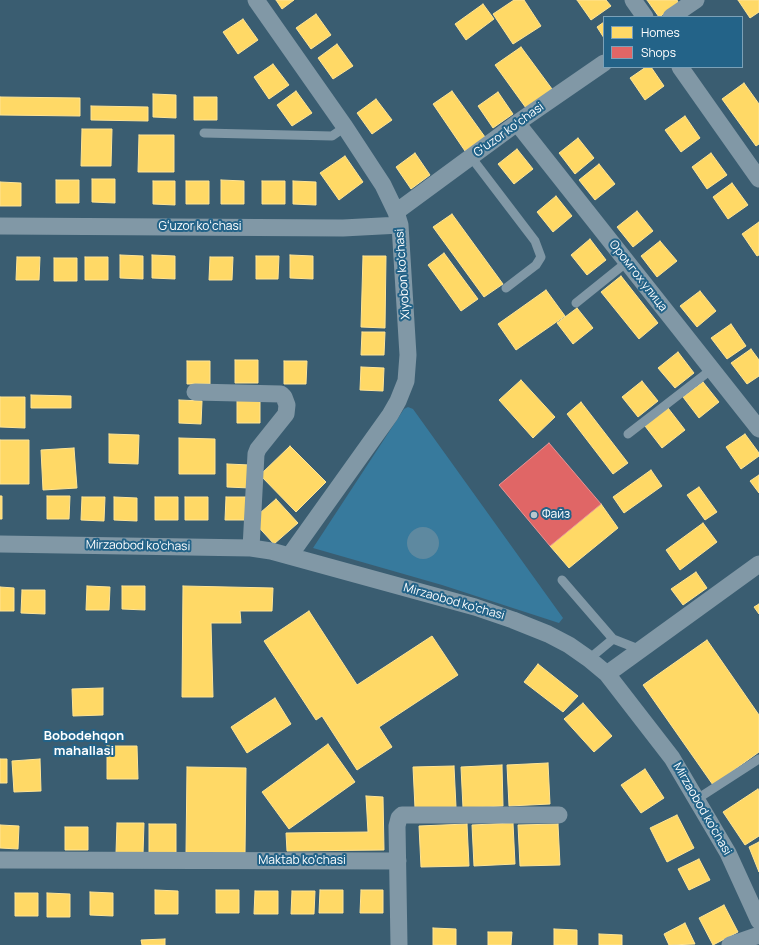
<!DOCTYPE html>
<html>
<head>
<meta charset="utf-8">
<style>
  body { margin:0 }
  #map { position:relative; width:759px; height:945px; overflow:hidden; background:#3a5d71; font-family:Manrope,sans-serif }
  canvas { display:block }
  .legend { position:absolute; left:603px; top:16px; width:140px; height:52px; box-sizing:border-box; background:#236388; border:1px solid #7ba1b8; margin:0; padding:5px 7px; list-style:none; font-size:12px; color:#fff }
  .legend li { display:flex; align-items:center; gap:8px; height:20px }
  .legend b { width:20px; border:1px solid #7ba1b8 }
</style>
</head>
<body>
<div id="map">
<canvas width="759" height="945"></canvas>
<ul class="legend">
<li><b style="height:11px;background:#ffd966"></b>Homes</li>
<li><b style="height:11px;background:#e06666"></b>Shops</li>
</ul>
</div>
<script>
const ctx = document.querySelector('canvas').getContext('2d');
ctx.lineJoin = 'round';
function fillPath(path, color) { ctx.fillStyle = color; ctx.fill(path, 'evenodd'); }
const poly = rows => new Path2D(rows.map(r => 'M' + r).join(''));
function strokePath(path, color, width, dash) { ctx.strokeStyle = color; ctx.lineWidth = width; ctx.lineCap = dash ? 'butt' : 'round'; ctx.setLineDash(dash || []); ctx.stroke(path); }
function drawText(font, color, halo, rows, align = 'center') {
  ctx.font = font + ' Manrope,sans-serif'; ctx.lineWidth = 4; ctx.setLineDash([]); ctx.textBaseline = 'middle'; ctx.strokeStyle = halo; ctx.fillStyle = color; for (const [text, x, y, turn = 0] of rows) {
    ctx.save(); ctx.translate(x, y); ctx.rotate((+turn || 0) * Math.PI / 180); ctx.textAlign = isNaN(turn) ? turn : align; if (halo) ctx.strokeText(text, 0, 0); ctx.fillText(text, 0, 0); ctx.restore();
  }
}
const green = poly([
  [408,407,413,409,563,618,559,623,442,585,313,548,404,409]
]);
const water = poly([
  '407 543a16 16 0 1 1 32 0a16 16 0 1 1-32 0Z'
]);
const homes = poly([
  [276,0,294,0,282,9,276,0],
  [514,0,524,0,541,26,513,44,493,14,514,0],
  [577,0,606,0,611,6,591,20,577,0],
  [647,0,677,0,679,4,659,17,647,0],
  [738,0,759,0,759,12,750,18,738,0],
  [483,4,494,19,466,40,455,24,483,4],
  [316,14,331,35,311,49,296,28,316,14],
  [243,19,258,40,238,54,223,32,243,19],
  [604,22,604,38,597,27,604,22],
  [337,44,353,66,333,79,318,58,337,44],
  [521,47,552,89,526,108,495,65,521,47],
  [273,64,289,85,269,99,254,77,273,64],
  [646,67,651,67,664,86,645,100,630,78,646,67],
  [744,83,759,104,759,144,756,146,722,99,744,83],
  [296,91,312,113,292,126,277,105,296,91],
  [452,91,485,137,465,151,433,104,452,91],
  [498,92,513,114,493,128,478,106,498,92],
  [153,94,176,95,176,118,153,117,153,94],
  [0,97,80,98,80,116,0,115,0,97],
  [194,97,217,97,217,120,194,120,194,97],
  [376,99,392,120,372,134,357,113,376,99],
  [91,106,148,107,148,121,91,120,91,106],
  [685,116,700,138,681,152,665,130,685,116],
  [82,129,112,129,111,166,81,166,82,129],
  [139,135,174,135,174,172,138,172,139,135],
  [578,138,594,158,575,174,559,153,578,138],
  [517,149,533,169,514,184,498,164,517,149],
  [415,153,430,175,411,189,396,167,415,153],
  [711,153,727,175,707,189,692,167,711,153],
  [345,156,363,182,339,200,320,173,345,156],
  [599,164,615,184,595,200,579,180,599,164],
  [92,179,115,179,115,203,92,202,92,179],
  [56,180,79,180,79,203,56,203,56,180],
  [221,180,244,181,244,204,221,204,221,180],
  [153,181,175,181,175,205,153,204,153,181],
  [186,181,209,181,209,204,186,204,186,181],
  [262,181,285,181,285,204,262,204,262,181],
  [293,181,316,182,316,205,293,204,293,181],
  [0,182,21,183,21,206,0,206,0,182],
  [732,183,748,205,728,219,713,197,732,183],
  [556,196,572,216,553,232,537,212,556,196],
  [637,211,653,231,633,247,617,227,637,211],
  [452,214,503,284,484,297,433,227,452,214],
  [759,222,759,255,757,256,742,234,759,222],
  [590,239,606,260,587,275,571,255,590,239],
  [660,241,677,261,657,277,641,256,660,241],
  [444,253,478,299,461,311,428,265,444,253],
  [120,255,143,256,143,279,120,278,120,255],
  [152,255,175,256,175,279,152,278,152,255],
  [290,255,313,256,313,279,290,278,290,255],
  [256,256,279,256,278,279,256,279,256,256],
  [363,256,386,256,385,328,361,327,363,256],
  [17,257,40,257,39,280,16,280,17,257],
  [85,257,108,257,108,280,85,280,85,257],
  [210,257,233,257,232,280,209,280,210,257],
  [54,258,77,258,77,281,54,281,54,258],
  [621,276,658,323,639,339,601,292,621,276],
  [546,290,565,316,516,350,498,324,546,290],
  [700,291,716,311,697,327,680,306,700,291],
  [577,308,593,328,573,344,557,323,577,308],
  [731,324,746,346,727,359,711,338,731,324],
  [362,332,385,332,384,355,361,355,362,332],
  [751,349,759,360,759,376,747,384,731,363,751,349],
  [678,352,694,373,675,388,658,368,678,352],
  [235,360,258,360,258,383,235,383,235,360],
  [187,361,210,361,210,384,187,384,187,361],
  [284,361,307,361,306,384,284,384,284,361],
  [361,367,384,368,383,391,360,390,361,367],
  [521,380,555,417,533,438,499,400,521,380],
  [642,381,658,401,638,417,622,397,642,381],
  [703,382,719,402,699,418,683,397,703,382],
  [31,395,71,396,71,408,31,408,31,395],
  [0,397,25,397,25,428,0,427,0,397],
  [179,400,202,401,201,424,179,423,179,400],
  [237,400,260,400,260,423,237,423,237,400],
  [581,402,628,463,613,474,567,414,581,402],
  [668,408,685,430,662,448,645,426,668,408],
  [109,434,139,435,138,464,109,463,109,434],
  [745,434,759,453,759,456,741,469,726,447,745,434],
  [179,438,215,439,215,474,179,474,179,438],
  [0,440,29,440,29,484,0,484,0,440],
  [290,446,326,482,296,512,260,475,290,446],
  [74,448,77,488,43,490,41,450,74,448],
  [227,464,250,465,250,488,227,487,227,464],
  [651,470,662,486,624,513,613,497,651,470],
  [759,475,759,493,750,481,759,475],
  [699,487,717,512,705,520,687,495,699,487],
  [0,496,2,496,2,519,0,519,0,496],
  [47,496,70,496,69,519,47,519,47,496],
  [82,497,105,497,104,521,81,520,82,497],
  [114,497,137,498,137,521,114,520,114,497],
  [155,497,178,497,178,520,155,520,155,497],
  [185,497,208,497,208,520,185,520,185,497],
  [226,497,249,497,249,520,225,520,226,497],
  [276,499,298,523,274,544,252,520,276,499],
  [601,504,618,528,569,568,550,546,601,504],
  [703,523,717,542,680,570,666,550,703,523],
  [696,572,707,588,683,605,671,589,696,572],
  [87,586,110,587,109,610,86,610,87,586],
  [122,586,145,586,145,610,122,609,122,586],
  [183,586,273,588,272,611,240,611,241,623,211,623,213,697,182,697,183,586],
  [0,587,14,588,14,611,0,611,0,587],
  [22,590,45,590,45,614,21,613,22,590],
  [759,604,759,614,754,607,759,604],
  [309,611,357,685,432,636,458,675,379,727,392,747,357,770,322,716,316,720,264,641,309,611],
  [707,640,759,715,759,752,713,785,643,685,707,640],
  [538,664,578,696,563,712,524,682,538,664],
  [103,688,103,715,73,716,72,689,103,688],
  [275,698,291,724,247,753,231,727,275,698],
  [583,703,612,736,594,752,564,719,583,703],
  [328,744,355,782,289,829,262,792,328,744],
  [107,746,137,746,138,779,107,779,107,746],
  [0,759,7,759,7,783,0,783,0,759],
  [40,759,41,791,14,792,12,761,40,759],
  [548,763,550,804,509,806,507,765,548,763],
  [502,765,503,806,463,808,461,767,502,765],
  [454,766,456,807,415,808,413,767,454,766],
  [187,767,246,768,245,854,186,853,187,767],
  [645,769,664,798,641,813,621,785,645,769],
  [758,789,759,791,759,836,745,845,723,812,758,789],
  [366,796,383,797,384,850,287,851,286,833,368,832,366,796],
  [677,815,694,848,667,862,650,828,677,815],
  [117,823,144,823,143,854,116,853,117,823],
  [513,823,515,864,474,866,472,825,513,823],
  [149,824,176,824,176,855,149,855,149,824],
  [467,824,469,866,421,867,419,826,467,824],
  [558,824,560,865,520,866,518,825,558,824],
  [0,825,19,826,18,849,0,848,0,825],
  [65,827,88,827,88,850,65,850,65,827],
  [759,842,759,872,749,847,759,842],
  [699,859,710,880,689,890,678,869,699,859],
  [155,890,178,891,178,914,155,914,155,890],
  [216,890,239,890,239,913,216,913,216,890],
  [320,890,343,890,343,913,319,913,320,890],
  [361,890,383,890,383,913,360,913,361,890],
  [255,891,278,891,278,914,254,914,255,891],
  [292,891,315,891,314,914,291,914,292,891],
  [90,892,113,893,113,916,90,915,90,892],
  [15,893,38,893,38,916,15,916,15,893],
  [47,893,70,894,70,917,47,917,47,893],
  [724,905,738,932,713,945,699,918,724,905],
  [685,923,695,944,669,945,664,934,685,923],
  [433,928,456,929,456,945,433,945,433,928],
  [554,929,577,930,577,945,554,945,554,929],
  [488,932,512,932,511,945,488,945,488,932],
  [599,934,622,935,622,945,599,945,599,934],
  [165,939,165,945,142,945,141,940,165,939]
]);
const shops = poly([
  [549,443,601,504,550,546,499,485,549,443]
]);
const service = poly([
  [204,133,332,136,345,127],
  [471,157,535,241,541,257,536,265,506,288],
  [576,303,627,262],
  [628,434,712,369],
  [562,580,613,639,589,659],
  [613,639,641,650],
  [697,799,759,759]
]);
const minor = poly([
  [256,0,345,127,383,185,396,212,400,225,408,355,406,381,398,401,390,415,290,555],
  [633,0,645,17],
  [671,17,696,0],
  [680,67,759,179],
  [517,123,759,429],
  [396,212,517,123,604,63],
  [0,226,343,228,400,225],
  [195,392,281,394,284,397,287,405,286,414,258,449,256,454,251,548],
  [0,544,251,548,271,551,475,607,513,620,548,634,569,645,589,659,607,674,672,758,728,853,759,921],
  [607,674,759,564],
  [0,860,398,861],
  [399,945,397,826,399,818,402,815,559,815],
  [730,945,759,935]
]);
const markers = [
  [534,515,4,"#bac6cd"]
];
const streetNames = [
  ["Gʻuzor koʻchasi",509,130,-36],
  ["Gʻuzor koʻchasi",200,227],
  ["Xiyobon ko'chasi",403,274,-94],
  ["Оромгох улица",638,276,52],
  ["Mirzaobod ko'chasi",138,546,1],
  ["Mirzaobod ko'chasi",454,602,16],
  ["Mirzaobod ko'chasi",702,809,60],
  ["Maktab ko'chasi",302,861]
];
const poiNames = [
  ["Файз",542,515]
];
const neighbourhoodNames = [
  ["Bobodehqon",84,736],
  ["mahallasi",84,751]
];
fillPath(green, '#377a9d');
fillPath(water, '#5e89a0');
fillPath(homes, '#ffd966');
strokePath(homes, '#ffe494', 1);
fillPath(shops, '#e06666');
strokePath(shops, '#e99494', 1);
strokePath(service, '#8198a6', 9);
strokePath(minor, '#8198a6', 17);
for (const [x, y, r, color] of markers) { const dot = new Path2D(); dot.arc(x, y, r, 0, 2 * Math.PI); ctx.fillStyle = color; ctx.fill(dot); strokePath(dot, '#236388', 1.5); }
drawText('12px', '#fff', '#236388', streetNames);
drawText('12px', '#fff', '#236388', poiNames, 'left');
drawText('bold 13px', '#fff', '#236388', neighbourhoodNames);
</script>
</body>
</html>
